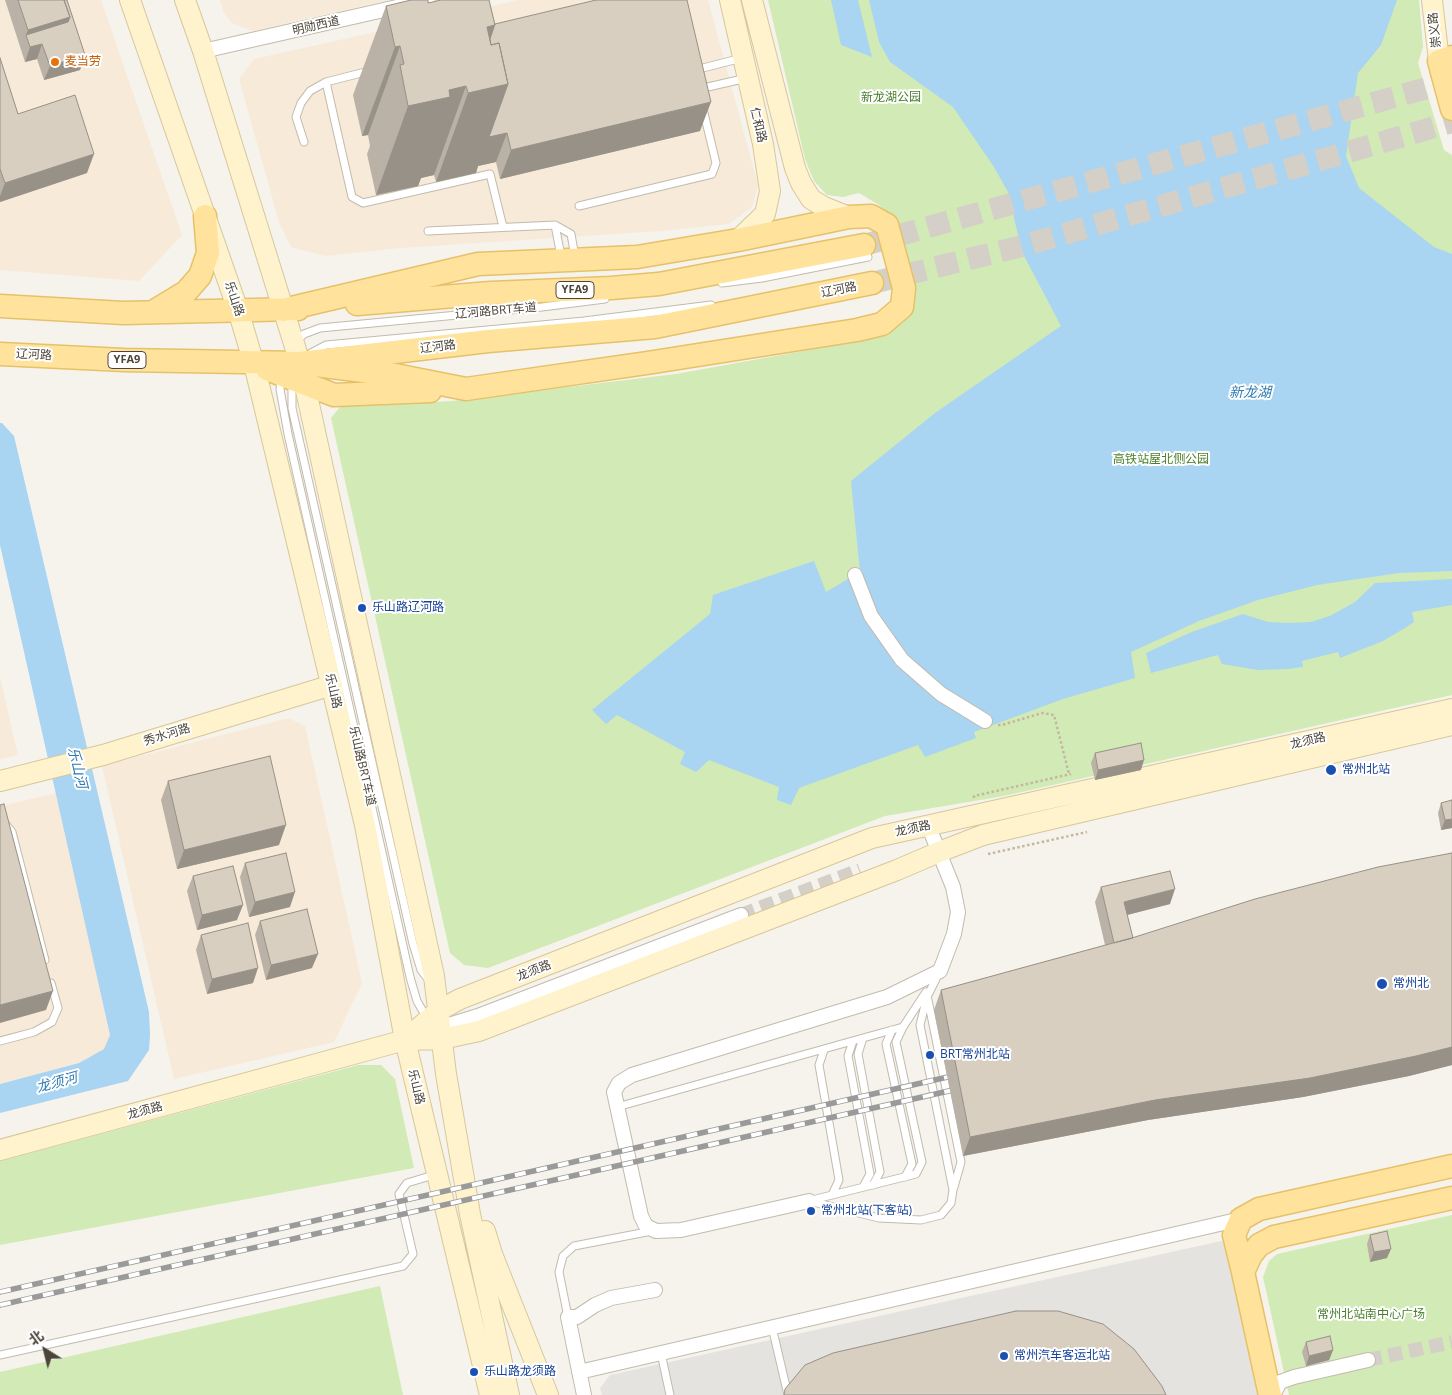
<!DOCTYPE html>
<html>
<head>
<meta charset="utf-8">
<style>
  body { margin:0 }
  #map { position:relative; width:1452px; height:1395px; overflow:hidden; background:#f6f3ec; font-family:"Open Sans","Noto Sans SC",sans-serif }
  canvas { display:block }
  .north { position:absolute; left:20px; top:1325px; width:50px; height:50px; -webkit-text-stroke:4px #fff; paint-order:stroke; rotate:324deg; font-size:14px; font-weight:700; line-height:20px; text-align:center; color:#4b4439 }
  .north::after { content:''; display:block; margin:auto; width:18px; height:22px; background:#4b4439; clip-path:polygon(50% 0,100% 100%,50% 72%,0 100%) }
</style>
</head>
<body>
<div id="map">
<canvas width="1452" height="1395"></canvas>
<div class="north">北</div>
</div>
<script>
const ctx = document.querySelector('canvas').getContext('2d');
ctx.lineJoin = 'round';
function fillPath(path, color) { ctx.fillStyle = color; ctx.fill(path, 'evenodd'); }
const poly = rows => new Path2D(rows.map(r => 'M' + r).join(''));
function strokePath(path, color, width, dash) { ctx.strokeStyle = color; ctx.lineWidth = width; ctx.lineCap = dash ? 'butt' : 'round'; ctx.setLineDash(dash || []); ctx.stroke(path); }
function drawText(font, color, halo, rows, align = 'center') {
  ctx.font = font + ' "Open Sans","Noto Sans SC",sans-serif'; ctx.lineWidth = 4; ctx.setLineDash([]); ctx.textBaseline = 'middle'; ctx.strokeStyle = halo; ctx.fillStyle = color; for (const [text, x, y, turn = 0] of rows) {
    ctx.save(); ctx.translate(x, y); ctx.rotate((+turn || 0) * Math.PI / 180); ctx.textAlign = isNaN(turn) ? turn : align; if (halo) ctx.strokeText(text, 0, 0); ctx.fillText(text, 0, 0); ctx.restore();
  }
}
const commercial = poly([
  [0,0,101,0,182,235,139,281,0,270],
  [220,0,389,0,253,31,232,23,224,13],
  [519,0,708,0,758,185,752,207,729,224,661,231,400,248,325,256,291,247,279,222,239,79,254,59],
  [0,677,18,755,0,759],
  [289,718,305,726,362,983,334,1042,174,1079,102,766],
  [57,793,110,1035,104,1049,79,1063,0,1084,0,806]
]);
const green = poly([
  [768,0,1419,0,1423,47,1418,63,1444,150,1452,155,1452,695,1004,796,885,816,488,968,464,965,450,953,331,418,340,407,452,401,676,374,875,338,892,331,905,320,914,303,890,214,879,205,859,193,843,197,827,195,814,181,805,159],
  [358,1065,381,1065,395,1079,414,1168,0,1245,0,1161],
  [1452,1215,1452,1395,1289,1395,1263,1277,1269,1261,1277,1254],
  [380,1286,403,1395,0,1395,0,1372]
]);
const parking = poly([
  [1226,1240,1259,1395,602,1395,600,1388,610,1375]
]);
const water = poly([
  [831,0,858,0,872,57,841,45],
  [869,0,1397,0,1381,45,1358,73,1346,156,1359,188,1434,247,1452,254,1452,571,1399,573,1317,585,1258,600,1199,621,1131,652,1135,678,1063,699,974,732,976,738,925,757,918,745,799,788,791,805,777,800,779,787,709,760,696,772,680,764,685,752,617,715,606,724,592,710,710,614,713,595,814,561,826,592,860,572,851,481,935,413,1061,326,1022,252,1008,192,994,167,953,107,890,62,879,42],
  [0,423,2,423,14,436,149,1012,150,1035,149,1050,128,1081,0,1113,0,1084,79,1063,104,1049,110,1035,0,545],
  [1452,579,1452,605,1412,612,1414,622,1405,628,1383,641,1340,658,1338,652,1302,661,1303,667,1288,669,1258,670,1222,664,1218,655,1151,673,1146,653,1189,633,1243,614,1268,622,1289,623,1311,622,1330,616,1355,602,1375,583]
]);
const streetTunnel = poly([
  [741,915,860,870],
  [1368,1360,1452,1342]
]);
const primaryTunnel = poly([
  [864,245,1452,81],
  [872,283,1022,246,1452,122]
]);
const path = poly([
  [998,725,1002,725,1042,713,1054,715,1069,774],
  [974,798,974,796,1071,774],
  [988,854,1087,832]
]);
const lane = poly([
  [695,70,742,58],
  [326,82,352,197,363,203,490,174,503,227],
  [699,89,747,78],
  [304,142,296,117,301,103,310,91,326,82,369,71],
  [579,206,712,174,716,163,703,109],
  [555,225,561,256],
  [428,231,555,225,571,234,575,257],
  [722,283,762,278,868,257],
  [296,341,304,334,320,328,542,307,605,299],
  [311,353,326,345,584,321,711,305],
  [281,377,280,389,288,434,410,977,417,1001,425,1015,428,1017],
  [292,382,292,408,413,944,421,970,428,979],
  [0,817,12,832,45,960],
  [928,1000,961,1162,954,1187],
  [892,1030,886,1044,912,1164,905,1177],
  [0,1041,34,1032,52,1022,58,1008,51,983],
  [853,1041,848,1056,870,1174,863,1187],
  [824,1050,819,1065,839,1180,832,1195],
  [617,1107,863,1038],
  [873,1185,880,1172,858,1054,863,1038,903,1027],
  [812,1200,916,1174,922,1162,896,1042,903,1027,926,992],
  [809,1201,879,1218,921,1220,941,1215,951,1203,953,1190,920,1025,927,997,939,973],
  [568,1317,559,1272,563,1256,574,1246,652,1231],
  [772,1327,788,1395],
  [661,1353,670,1395],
  [0,1355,403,1266,413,1254,399,1194,407,1183,437,1174]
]);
const street = poly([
  [203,51,428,0],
  [855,575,871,616,902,660,941,694,985,721],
  [433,1030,478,1016,741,915],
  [809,1201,681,1230,656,1231,646,1226,641,1216,614,1092,619,1083,632,1075,887,997,940,971,954,934,958,912,953,887,928,825],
  [579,1372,1241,1219],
  [584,1395,568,1317,577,1317,595,1305,611,1298,655,1290],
  [1273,1395,1280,1382,1294,1377,1368,1360]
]);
const secondary = poly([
  [130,0,238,310,254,364,365,825,405,1040,490,1395],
  [185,0,203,51,300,363,434,976,446,1074,470,1214,509,1395],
  [730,0,763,144,770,191,765,214,738,240],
  [752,0,795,168,801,183,811,199,824,207,849,217],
  [1432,0,1439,61],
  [0,781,103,755,332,685],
  [405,1040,438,1011,460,999,872,838,1452,709],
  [0,1150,405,1040,442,1039,479,1031,897,870,939,852,983,835,1452,725],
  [485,1231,492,1254,548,1395]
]);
const primary = poly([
  [1452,57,1439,61,1452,109],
  [357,304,491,293,611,288,659,284,864,245],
  [0,306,123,313,298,309],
  [283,310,478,264,637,257,738,240,849,217,871,216,887,225,904,288,902,307,882,324,857,330,647,363,466,389,395,375,300,363],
  [153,312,186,292,200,276,208,253,205,216],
  [0,354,124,360,300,363,488,341,655,327,872,283],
  [267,369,334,395,430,391],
  [1243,1272,1251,1255,1259,1245,1274,1237,1452,1198],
  [1270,1395,1243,1272,1234,1235,1241,1219,1259,1209,1452,1166]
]);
const rail = poly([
  [0,1292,961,1074],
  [0,1305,962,1088]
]);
const wall = poly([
  [5,0,67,0,85,55,80,70,44,80,37,59,25,62],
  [438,0,489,0,495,24,700,131,500,179,496,162,478,166,476,173,436,182,434,175,421,178,418,186,376,195,367,154,370,146,368,135,362,136,353,95,386,6,428,3,438,1],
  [0,58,18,114,87,173,0,202],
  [1095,753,1141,770,1095,780,1091,763],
  [168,781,279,845,177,869,161,800],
  [1452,800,1452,828,1441,830,1438,813,1441,803],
  [1452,853,1452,1065,1409,1076,1303,1097,1148,1120,963,1156,934,1010,941,990,1105,945,1095,902,1101,887,1170,904,1127,915,1133,938],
  [245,863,290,907,249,917,240,877],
  [193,876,237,920,197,930,187,891],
  [260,921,312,968,266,980,255,935],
  [201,935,253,983,207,994,196,950],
  [1370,1235,1387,1258,1370,1262,1367,1244],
  [1306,1342,1333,1350,1329,1360,1306,1366,1302,1352]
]);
const shadedWall = poly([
  [70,17,63,36,26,35,28,30],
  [495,25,508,84,507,133,496,162,478,166,476,173,436,182,468,93,466,86,434,175,421,178,418,186,376,195,408,106,449,90,487,27],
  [42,44,37,59,25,62,30,47],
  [400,46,368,135,362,136,395,47],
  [85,55,80,70,44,80,50,66],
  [711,102,700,131,500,179,511,150],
  [94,154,87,173,0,202,0,196,5,183],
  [1144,760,1141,770,1095,780,1098,770],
  [1452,819,1452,828,1441,830,1445,820],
  [286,825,279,845,177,869,184,850],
  [1175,889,1170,904,1119,917,1124,902],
  [295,892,290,907,249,917,255,902],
  [243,905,237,920,197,930,202,915],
  [318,954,312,968,266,980,271,965],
  [258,968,253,983,207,994,212,979],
  [53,991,46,1010,0,1023,0,1005],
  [1452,1047,1452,1065,1409,1076,1303,1097,1148,1120,963,1156,970,1137,1155,1100],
  [1391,1249,1387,1258,1370,1262,1374,1252],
  [1333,1350,1329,1360,1306,1366,1309,1356]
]);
const building = poly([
  [18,0,64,0,70,17,28,30,18,0],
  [64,0,67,0,85,55,50,66,42,44,30,47,26,35,68,22,70,17,64,0],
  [411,0,428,0,428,3,441,0,489,0,495,25,487,27,491,45,499,43,508,84,468,93,466,86,449,90,450,97,408,106,400,65,404,64,400,46,395,47,386,6,411,0],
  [596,0,687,0,711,102,511,150,507,133,489,137,508,84,499,43,491,45,490,39,495,24,596,0],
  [0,58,18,114,75,95,94,154,5,183,0,169,0,58],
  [1141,743,1144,760,1098,770,1095,753,1141,743],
  [270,756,286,825,184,850,168,781,270,756],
  [1452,800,1452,819,1445,820,1441,803,1452,800],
  [4,804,53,991,0,1005,0,805,4,804],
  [286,853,295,892,255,902,245,863,286,853],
  [1452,853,1452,1047,1416,1056,1310,1078,1155,1100,970,1137,941,990,1135,937,1255,899,1378,867,1452,853],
  [233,866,243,905,202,915,193,876,233,866],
  [1170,871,1175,889,1124,902,1133,938,1114,943,1101,887,1170,871],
  [307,909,318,954,271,965,260,921,307,909],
  [248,923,258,968,212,979,201,935,248,923],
  [1387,1231,1391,1249,1374,1252,1370,1235,1387,1231],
  [1016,1311,1058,1311,1103,1324,1134,1349,1162,1386,1166,1395,784,1395,785,1389,805,1365,833,1353,1016,1311],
  [1330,1336,1333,1350,1309,1356,1306,1342,1330,1336]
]);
const markers = [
  [55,62,5,"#e8710a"],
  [362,608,5,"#1a4fb4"],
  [1331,770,6,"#1a4fb4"],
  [1382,984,6,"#1a4fb4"],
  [930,1055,5,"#1a4fb4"],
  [811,1211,5,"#1a4fb4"],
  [1004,1356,5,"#1a4fb4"],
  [474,1372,5,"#1a4fb4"]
];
const shields = [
  [575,290,38],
  [127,360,38]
];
const shieldNames = [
  ["YFA9",575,290],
  ["YFA9",127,360]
];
const streetNames = [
  ["明勋西道",316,26,-13],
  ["崇义路",1435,30,-96],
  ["仁和路",758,125,77],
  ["辽河路",839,290,-11],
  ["乐山路",234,299,71],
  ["辽河路BRT车道",496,311,-5],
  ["辽河路",438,347,-7],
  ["辽河路",34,355,3],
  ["乐山路",333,691,77],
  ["秀水河路",167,735,-17],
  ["龙须路",1308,741,-13],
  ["乐山路BRT车道",362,766,77],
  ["龙须路",913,829,-12],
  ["龙须路",534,971,-21],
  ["乐山路",416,1087,77],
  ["龙须路",145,1111,-15]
];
const foodNames = [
  ["麦当劳",65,62]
];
const parkNames = [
  ["新龙湖公园",891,98],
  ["高铁站屋北侧公园",1161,460],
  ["常州北站南中心广场",1371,1315]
];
const transitNames = [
  ["乐山路辽河路",372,608],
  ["常州北站",1342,770],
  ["常州北",1393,984],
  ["BRT常州北站",940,1055],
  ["常州北站(下客站)",821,1211],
  ["常州汽车客运北站",1014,1356],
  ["乐山路龙须路",484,1372]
];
const waterNames = [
  ["新龙湖",1250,393],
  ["乐山河",77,768,76],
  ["龙须河",57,1083,-15]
];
fillPath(commercial, '#f7ead8');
fillPath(green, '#d2eab5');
fillPath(parking, '#e5e3e0');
fillPath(water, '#a9d4f2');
strokePath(streetTunnel, '#d4d0c8', 14, [14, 7]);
strokePath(primaryTunnel, '#d4d0c8', 22, [22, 11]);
strokePath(lane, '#c2bbae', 9);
strokePath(street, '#c2bbae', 16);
strokePath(secondary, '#d6c79b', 22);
strokePath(primary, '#e6c16a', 25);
strokePath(path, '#c4b79f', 2.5, [2.5, 2.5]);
strokePath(lane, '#fff', 7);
strokePath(street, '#fff', 14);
strokePath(secondary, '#fff3cd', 20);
strokePath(primary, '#ffe39c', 22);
strokePath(rail, '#9a9a9a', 5.5);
strokePath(rail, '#fff', 4, [11]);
fillPath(wall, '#bab2a6');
fillPath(shadedWall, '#979187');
fillPath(building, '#d8cfc1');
strokePath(building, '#979187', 1);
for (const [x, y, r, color] of markers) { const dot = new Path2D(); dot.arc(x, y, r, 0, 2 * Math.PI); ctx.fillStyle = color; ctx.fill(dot); strokePath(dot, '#fff', 2); }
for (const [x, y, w] of shields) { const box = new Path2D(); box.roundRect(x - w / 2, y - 8.5, w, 17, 4); ctx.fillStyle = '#fff'; ctx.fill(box); strokePath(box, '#4b4439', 1); }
drawText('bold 11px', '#4b4439', null, shieldNames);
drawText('12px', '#4b4439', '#fff', streetNames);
drawText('12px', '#c56008', '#fff', foodNames, 'left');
drawText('12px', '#4a7f2a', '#fff', parkNames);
drawText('12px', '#164399', '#fff', transitNames, 'left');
drawText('italic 14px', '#2e7ab2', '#fff', waterNames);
</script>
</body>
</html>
